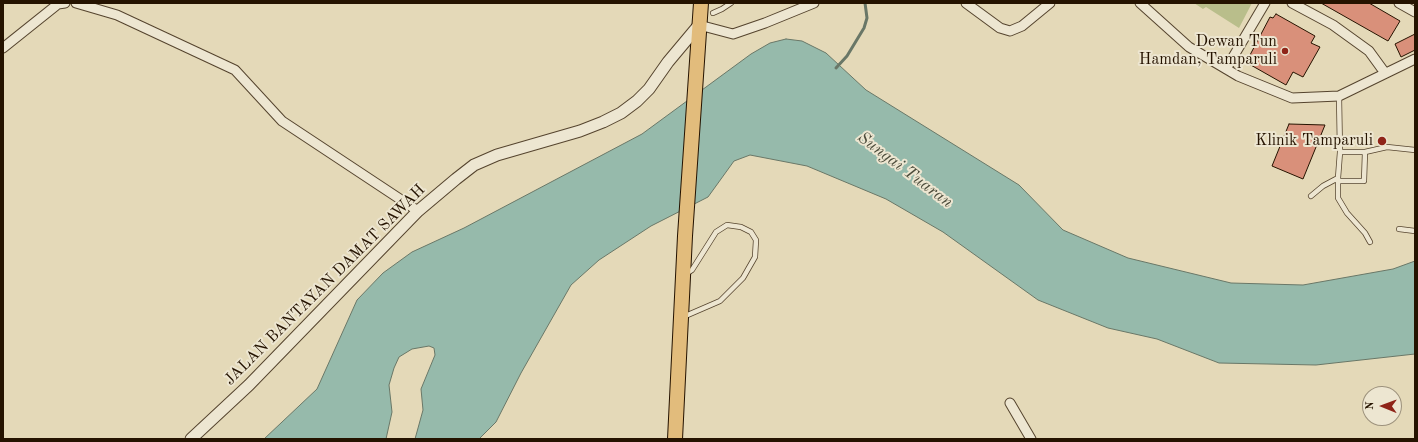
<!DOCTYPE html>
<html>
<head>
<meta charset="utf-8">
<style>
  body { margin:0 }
  #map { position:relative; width:1418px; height:442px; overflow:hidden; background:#e4d9b8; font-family:"Old Standard TT",serif }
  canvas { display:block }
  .frame { position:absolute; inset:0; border:4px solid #251300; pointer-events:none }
  .north { position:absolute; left:1362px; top:386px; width:40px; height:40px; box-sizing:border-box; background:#ede6d1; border:1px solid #9d927d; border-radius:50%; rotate:271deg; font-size:11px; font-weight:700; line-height:16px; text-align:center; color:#251300 }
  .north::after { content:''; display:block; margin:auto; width:14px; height:18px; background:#8f2418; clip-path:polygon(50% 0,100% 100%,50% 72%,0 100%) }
</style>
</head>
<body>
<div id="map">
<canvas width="1418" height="442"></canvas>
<div class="frame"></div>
<div class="north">N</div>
</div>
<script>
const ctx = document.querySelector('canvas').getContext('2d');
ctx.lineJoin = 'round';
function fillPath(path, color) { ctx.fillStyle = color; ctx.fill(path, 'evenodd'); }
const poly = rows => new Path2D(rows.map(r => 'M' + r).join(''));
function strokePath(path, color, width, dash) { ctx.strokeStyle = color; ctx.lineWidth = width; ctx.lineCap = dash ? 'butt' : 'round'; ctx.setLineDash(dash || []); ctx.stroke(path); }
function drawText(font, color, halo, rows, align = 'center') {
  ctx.font = font + ' "Old Standard TT",serif'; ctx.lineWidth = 4; ctx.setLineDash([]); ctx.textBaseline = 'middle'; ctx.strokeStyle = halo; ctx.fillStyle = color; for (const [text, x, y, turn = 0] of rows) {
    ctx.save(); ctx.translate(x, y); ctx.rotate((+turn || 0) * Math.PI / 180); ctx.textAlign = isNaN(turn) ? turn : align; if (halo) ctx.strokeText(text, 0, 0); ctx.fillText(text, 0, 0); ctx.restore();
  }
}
const green = poly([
  [1194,3,1252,3,1239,28,1206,7,1203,9]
]);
const water = poly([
  [786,39,802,41,826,53,866,90,1019,185,1063,230,1128,258,1231,283,1303,285,1393,269,1415,261,1415,354,1316,365,1219,363,1157,339,1108,328,1038,300,943,232,886,199,807,166,750,155,734,161,708,197,651,226,599,260,571,285,521,373,496,422,479,439,415,439,423,410,421,389,435,355,434,348,429,346,412,349,399,357,394,368,389,385,392,412,386,439,264,439,317,389,357,300,383,273,412,252,464,228,642,134,751,54,770,43,786,39]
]);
const stream = poly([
  [836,68,847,56,864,28,867,18,865,3]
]);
const building = poly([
  [1321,3,1369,3,1400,21,1388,41,1321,3],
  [1276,14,1315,36,1311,43,1320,47,1303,77,1293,72,1286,85,1249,64,1253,57,1250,55,1270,17,1273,18,1276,14],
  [1415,34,1415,50,1401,57,1395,44,1415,34],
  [1289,124,1325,125,1303,179,1272,166,1289,124]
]);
const service = poly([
  [713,13,722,9,731,3],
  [1340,152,1365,152,1387,147,1415,150],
  [1338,178,1338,198,1347,213,1365,233,1370,242],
  [1338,181,1364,181,1365,152],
  [1311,196,1323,186,1338,178,1340,152,1339,96],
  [1399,229,1415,231],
  [683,317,720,301,743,278,755,257,756,240,751,232,741,227,727,225,716,232,692,270,689,272,684,271]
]);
const minor = poly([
  [76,3,117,15,235,70,282,121,418,211],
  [966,3,1000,28,1010,31,1022,26,1050,3],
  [1140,3,1189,47,1238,76,1292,98,1339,96,1415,59],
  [1292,3,1333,25,1369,51,1385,73],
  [1399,3,1415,12],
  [699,25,733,34,765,23,814,3],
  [3,48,58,4,65,3],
  [1226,69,1265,3],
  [1010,403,1031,439]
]);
const tertiary = poly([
  [191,439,249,385,418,211,456,179,474,165,497,155,580,131,603,122,621,113,637,101,649,89,668,62,699,25]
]);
const trunk = poly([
  [675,439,685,236,701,3]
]);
const markers = [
  [1285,51,4,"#8f2418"],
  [1382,141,5,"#8f2418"]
];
const poiNames = [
  ["Dewan Tun",1277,42],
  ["Hamdan, Tamparuli",1277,60],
  ["Klinik Tamparuli",1373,141]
];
const streetNames = [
  ["JALAN BANTAYAN DAMAT SAWAH",325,285,-45]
];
const waterNames = [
  ["Sungai Tuaran",905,170,37]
];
fillPath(green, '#b9be8b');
fillPath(water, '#96baab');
strokePath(water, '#697767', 1);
strokePath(stream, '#697767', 3);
fillPath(building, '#d9907a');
strokePath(building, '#251300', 1);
strokePath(service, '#55442e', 6);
strokePath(minor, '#55442e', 11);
strokePath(tertiary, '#55442e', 13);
strokePath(trunk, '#251300', 16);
strokePath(service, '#ede6d1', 4.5);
strokePath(minor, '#ede6d1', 9);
strokePath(tertiary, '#ede6d1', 11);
strokePath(trunk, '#e2bc7c', 14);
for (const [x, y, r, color] of markers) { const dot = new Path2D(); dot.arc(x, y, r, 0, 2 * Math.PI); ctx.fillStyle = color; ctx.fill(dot); strokePath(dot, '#ede6d1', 1.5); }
drawText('16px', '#251300', '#ede6d1', poiNames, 'right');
drawText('16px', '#251300', '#ede6d1', streetNames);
drawText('italic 17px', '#4d4d3c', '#ede6d1', waterNames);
</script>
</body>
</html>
